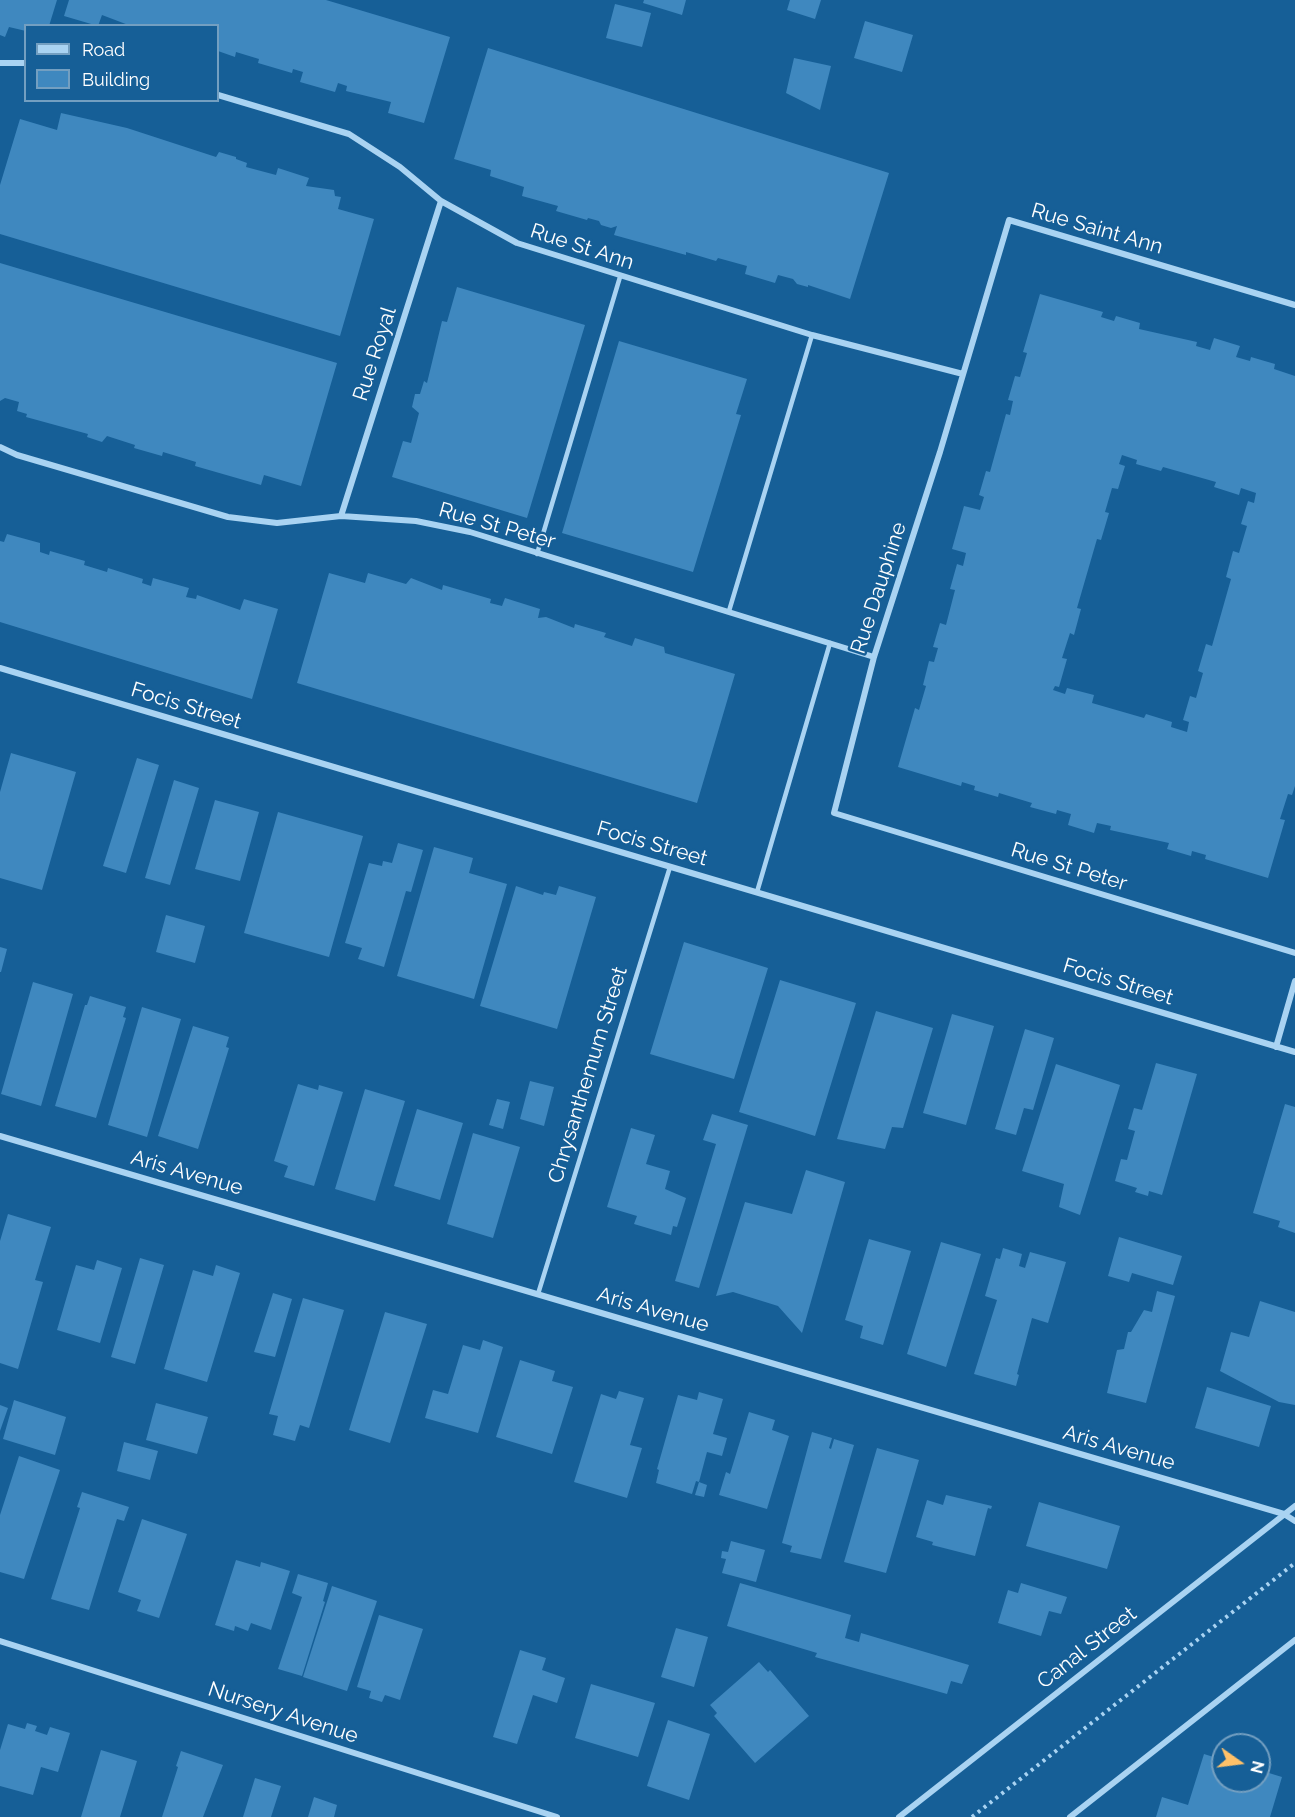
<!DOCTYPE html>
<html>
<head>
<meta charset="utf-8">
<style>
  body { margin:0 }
  #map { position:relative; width:1295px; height:1817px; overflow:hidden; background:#165f97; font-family:Raleway,sans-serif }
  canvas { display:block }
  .legend { position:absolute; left:24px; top:24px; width:195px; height:78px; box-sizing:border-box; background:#165f97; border:2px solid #739fc1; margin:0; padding:8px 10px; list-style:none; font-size:18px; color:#fff }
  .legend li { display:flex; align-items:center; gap:12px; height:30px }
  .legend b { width:30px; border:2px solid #739fc1 }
  .north { position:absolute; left:1211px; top:1733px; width:60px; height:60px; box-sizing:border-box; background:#165f97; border:2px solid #739fc1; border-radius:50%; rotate:104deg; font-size:16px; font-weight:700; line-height:24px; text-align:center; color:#fff }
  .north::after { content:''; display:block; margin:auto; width:21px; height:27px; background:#ffc169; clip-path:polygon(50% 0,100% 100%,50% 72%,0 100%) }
</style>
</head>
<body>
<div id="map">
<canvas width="1295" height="1817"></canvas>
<ul class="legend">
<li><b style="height:8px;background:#a9d3f2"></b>Road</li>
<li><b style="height:16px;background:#3f88bf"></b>Building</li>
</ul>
<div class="north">N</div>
</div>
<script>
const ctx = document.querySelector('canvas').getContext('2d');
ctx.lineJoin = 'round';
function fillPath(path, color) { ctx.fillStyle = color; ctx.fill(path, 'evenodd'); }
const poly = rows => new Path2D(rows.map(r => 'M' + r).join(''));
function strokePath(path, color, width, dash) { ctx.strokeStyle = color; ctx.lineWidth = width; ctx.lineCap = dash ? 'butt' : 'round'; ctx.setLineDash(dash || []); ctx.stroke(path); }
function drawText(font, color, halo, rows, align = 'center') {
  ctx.font = font + ' Raleway,sans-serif'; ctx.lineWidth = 5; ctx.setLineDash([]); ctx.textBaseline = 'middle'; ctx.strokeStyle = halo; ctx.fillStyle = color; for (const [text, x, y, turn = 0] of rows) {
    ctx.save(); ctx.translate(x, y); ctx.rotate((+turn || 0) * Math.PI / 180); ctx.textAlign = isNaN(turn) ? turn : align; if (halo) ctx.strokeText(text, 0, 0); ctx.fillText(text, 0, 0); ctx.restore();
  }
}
const building = poly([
  [0,0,57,0,49,26,26,26,26,31,9,27,5,37,0,35],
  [69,0,326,0,450,37,424,123,388,113,391,102,346,91,347,86,338,83,335,92,300,82,303,72,293,69,292,73,258,63,259,59,236,52,235,57,218,51,218,26,131,26,102,15,98,26,64,16],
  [644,0,686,0,682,15,643,3],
  [790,0,821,0,815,19,787,10],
  [615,4,651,13,642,47,606,38],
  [865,21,913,35,902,72,854,58],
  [488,48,889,173,850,299,808,285,808,287,797,284,793,279,778,275,775,283,745,274,747,266,718,258,716,261,686,252,686,255,614,235,617,226,611,228,601,225,599,221,588,218,587,220,556,211,558,206,522,196,524,187,490,176,491,170,454,159],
  [794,58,831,66,820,110,786,93],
  [61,113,127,128,216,157,219,152,236,157,236,159,247,163,246,167,276,175,278,168,309,178,306,186,334,190,335,196,341,197,338,209,374,219,340,336,0,234,0,185,20,119,57,130],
  [0,263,337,363,301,486,264,475,261,485,195,466,196,462,163,452,162,456,134,448,135,445,107,436,102,442,87,437,88,434,26,417,27,414,17,411,19,402,5,398,0,401],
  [457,287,585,325,527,518,392,477,403,441,411,443,419,413,412,407,415,394,420,394,424,381,427,383,442,321,447,322],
  [1040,294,1103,312,1101,317,1114,321,1116,316,1140,323,1139,329,1197,342,1196,346,1210,350,1214,338,1240,346,1236,357,1250,361,1251,357,1275,364,1274,369,1295,376,1295,786,1292,795,1288,794,1280,819,1285,820,1268,878,1205,859,1206,855,1192,851,1191,856,1167,849,1169,843,1110,830,1111,826,1097,823,1094,833,1068,825,1071,814,1057,810,1056,814,1030,807,1032,803,999,793,998,797,974,790,975,786,962,782,961,786,898,767,915,708,919,710,926,686,923,685,929,661,934,662,938,648,933,647,940,623,946,625,955,590,950,589,957,564,963,566,966,553,952,549,964,506,980,510,984,497,979,495,986,471,990,472,1006,414,1010,415,1013,401,1008,400,1015,376,1020,377,1027,353,1023,352],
  [1122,455,1137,460,1136,464,1161,471,1163,467,1216,482,1214,487,1239,495,1241,488,1256,493,1254,503,1248,501,1241,524,1247,526,1239,553,1233,551,1226,577,1231,579,1212,646,1206,644,1198,671,1203,673,1196,698,1190,696,1183,720,1189,722,1187,732,1171,727,1172,722,1146,714,1144,718,1092,703,1094,695,1067,688,1065,694,1053,690,1055,686,1059,687,1067,659,1062,658,1070,633,1074,635,1081,609,1077,608,1097,539,1101,540,1109,513,1105,512,1112,488,1118,489,1125,466,1119,464],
  [619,341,747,379,736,414,741,415,693,572,562,533],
  [7,534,40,543,40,552,49,555,50,551,85,561,84,565,107,572,108,568,143,579,142,583,151,586,153,578,189,588,186,597,196,599,197,595,240,610,244,599,278,609,252,699,0,622,0,541,4,542],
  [329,573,365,583,368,573,406,584,411,578,442,590,443,585,491,599,490,603,502,606,505,598,540,609,538,618,546,617,574,628,575,624,606,633,604,637,632,646,635,638,664,647,665,653,735,674,697,803,297,683],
  [11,753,76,772,42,890,0,878,0,792],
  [137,758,159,765,126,873,103,866],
  [174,780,199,788,170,885,145,878],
  [215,800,259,812,240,881,195,869],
  [278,812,363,836,329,957,244,933],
  [398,843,423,850,411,892,406,891,384,967,358,959,362,948,345,943,369,863,382,866,383,861,392,863],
  [434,847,473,858,469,873,507,884,474,999,397,976],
  [516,886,543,895,544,892,556,895,559,886,596,897,557,1029,480,1006],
  [166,915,205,926,195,963,156,952],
  [684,942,768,968,734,1079,650,1054],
  [0,947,7,949,1,972,0,972],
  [780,980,856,1003,815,1136,739,1112],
  [33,982,73,994,41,1106,1,1094],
  [90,996,126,1007,123,1017,126,1018,96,1118,55,1106,85,1005,87,1005],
  [142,1007,181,1019,147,1137,108,1125],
  [876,1011,933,1028,903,1128,892,1127,885,1149,837,1139],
  [952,1014,994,1026,966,1125,923,1113],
  [193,1026,229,1037,226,1047,229,1048,198,1149,158,1136],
  [1025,1029,1054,1038,1033,1110,1024,1108,1016,1135,995,1129],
  [1156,1063,1197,1074,1162,1195,1149,1191,1148,1196,1135,1192,1137,1188,1115,1181,1121,1159,1127,1160,1135,1131,1128,1129,1134,1108,1142,1110],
  [1056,1064,1120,1085,1080,1215,1059,1207,1064,1184,1022,1171],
  [530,1081,554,1087,544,1126,520,1119],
  [298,1084,318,1090,319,1085,343,1092,314,1186,284,1177,288,1166,274,1161],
  [365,1089,405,1101,375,1201,335,1189],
  [497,1099,510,1102,503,1129,489,1125],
  [1285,1104,1295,1107,1295,1233,1278,1227,1280,1221,1253,1213],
  [417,1109,463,1123,440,1200,394,1186],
  [712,1114,748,1125,699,1288,675,1281,716,1144,703,1140],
  [631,1128,655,1135,646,1164,670,1171,665,1189,686,1198,677,1227,673,1226,671,1235,634,1224,637,1216,607,1207],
  [473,1133,520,1147,493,1238,447,1224],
  [806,1170,845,1182,802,1333,778,1306,733,1292,716,1296,745,1202,792,1214],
  [8,1214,51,1227,35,1280,43,1282,18,1369,0,1363,0,1241],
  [1119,1237,1182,1256,1173,1285,1132,1273,1129,1282,1108,1276],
  [869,1239,911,1251,883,1345,860,1338,863,1326,845,1320],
  [941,1242,981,1254,946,1367,907,1354],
  [1003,1248,1022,1254,1019,1266,1025,1268,1030,1252,1066,1262,1048,1323,1032,1318,1017,1374,1019,1375,1016,1386,974,1374,997,1300,985,1296,996,1258,1000,1259],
  [140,1258,164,1265,135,1364,111,1357],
  [97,1260,122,1268,100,1343,57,1330,76,1265,94,1270],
  [216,1265,240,1273,207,1382,164,1369,193,1270,213,1276],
  [1157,1291,1175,1296,1146,1403,1107,1393,1117,1350,1124,1349,1128,1332,1131,1332,1144,1310,1152,1312],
  [273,1293,292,1299,275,1357,254,1352],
  [303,1298,344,1310,309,1428,300,1425,295,1441,273,1435,278,1416,269,1414],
  [1260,1301,1295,1312,1295,1405,1279,1402,1220,1371,1231,1332,1249,1337],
  [385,1312,427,1324,390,1443,349,1430],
  [483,1340,503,1347,478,1433,425,1418,433,1390,448,1394,463,1345,480,1350],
  [520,1360,555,1371,552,1381,573,1387,552,1454,496,1437],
  [1207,1387,1271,1406,1259,1447,1195,1428],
  [619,1391,644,1398,630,1445,642,1448,627,1498,574,1482,601,1394,616,1399],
  [699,1392,723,1399,713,1434,727,1438,722,1456,707,1452,699,1482,696,1481,692,1494,656,1483,659,1470,657,1469,678,1395,697,1400],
  [14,1400,66,1417,55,1455,3,1439],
  [156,1403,208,1417,197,1454,146,1440],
  [0,1405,8,1408,0,1431],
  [749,1412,775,1420,772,1430,789,1436,767,1509,719,1495,726,1472,730,1474],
  [812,1432,832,1438,829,1448,831,1449,834,1439,854,1445,821,1559,790,1552,792,1546,782,1543],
  [124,1442,158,1451,150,1480,117,1471],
  [877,1448,919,1460,886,1573,844,1562],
  [19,1456,60,1470,24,1579,0,1572,0,1515],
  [699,1482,707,1485,704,1497,695,1495],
  [82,1492,129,1507,124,1521,117,1519,89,1610,51,1599,80,1508,77,1507],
  [946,1495,992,1506,991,1509,988,1508,975,1556,932,1545,933,1542,916,1537,927,1500,943,1505],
  [1039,1502,1120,1526,1107,1569,1026,1546],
  [142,1519,187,1534,159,1618,137,1611,141,1600,118,1592],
  [731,1541,765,1550,756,1582,722,1573,726,1559,721,1558,722,1551,728,1552],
  [236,1560,260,1567,261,1562,290,1571,271,1630,251,1623,248,1631,235,1626,234,1631,215,1625],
  [298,1574,328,1583,323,1601,325,1602,302,1676,278,1669,302,1597,292,1593],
  [740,1583,851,1615,845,1638,859,1642,861,1633,969,1665,962,1684,951,1681,947,1694,815,1657,817,1653,727,1626],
  [1021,1583,1067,1597,1061,1614,1049,1611,1041,1636,998,1623,1008,1590,1018,1593],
  [332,1586,377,1601,347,1691,303,1677],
  [379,1615,423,1629,400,1700,385,1695,382,1702,369,1698,371,1691,357,1687],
  [676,1628,708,1637,694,1687,661,1677],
  [520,1650,546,1658,542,1670,565,1678,557,1703,533,1695,517,1744,493,1737],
  [759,1662,768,1672,770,1670,809,1716,755,1763,714,1716,717,1713,710,1705],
  [591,1684,655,1703,638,1757,575,1738],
  [668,1720,710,1734,689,1800,647,1786],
  [27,1723,37,1726,35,1731,47,1735,50,1727,70,1733,58,1772,41,1767,33,1795,0,1786,0,1750,8,1724,25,1729],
  [101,1750,137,1761,120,1817,81,1817],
  [181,1751,223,1765,203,1817,162,1817,178,1767,176,1766],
  [1204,1754,1223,1760,1223,1781,1259,1781,1259,1770,1282,1777,1270,1817,1156,1817,1162,1797,1188,1805],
  [255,1778,281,1786,271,1817,243,1817],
  [314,1797,337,1805,334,1817,308,1817]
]);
const path = poly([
  [972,1817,1295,1563]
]);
const service = poly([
  [537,554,620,277],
  [729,611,812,335],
  [757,892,830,643],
  [538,1294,670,867]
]);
const minor = poly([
  [0,63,26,63],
  [218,95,349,134,400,167,441,201,517,243,812,335,963,374],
  [1295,305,1009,220,940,452,874,657,834,813,1295,953],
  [0,447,17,455,228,517,277,523,341,516,416,521,470,532,874,657],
  [341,516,441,201],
  [0,668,1295,1052],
  [1276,1047,1295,981],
  [0,1136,1284,1514,1295,1521],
  [0,1641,557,1817],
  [899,1817,1295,1506],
  [1070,1817,1295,1640]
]);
const streetNames = [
  ["Rue Saint Ann",1097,229,16],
  ["Rue St Ann",582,247,18],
  ["Rue Royal",375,354,-72],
  ["Rue St Peter",497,526,16],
  ["Rue Dauphine",879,588,-72],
  ["Focis Street",186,706,17],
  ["Focis Street",652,844,16],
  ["Rue St Peter",1069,867,17],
  ["Focis Street",1118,982,17],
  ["Chrysanthemum Street",588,1075,-73],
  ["Aris Avenue",187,1173,16],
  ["Aris Avenue",653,1310,16],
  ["Aris Avenue",1119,1448,16],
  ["Canal Street",1087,1648,-38],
  ["Nursery Avenue",283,1713,18]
];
fillPath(building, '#3f88bf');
strokePath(path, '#a9d3f2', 4, [3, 4.5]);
strokePath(service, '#a9d3f2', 4.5);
strokePath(minor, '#a9d3f2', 6);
drawText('21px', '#fff', '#165f97', streetNames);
</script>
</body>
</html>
